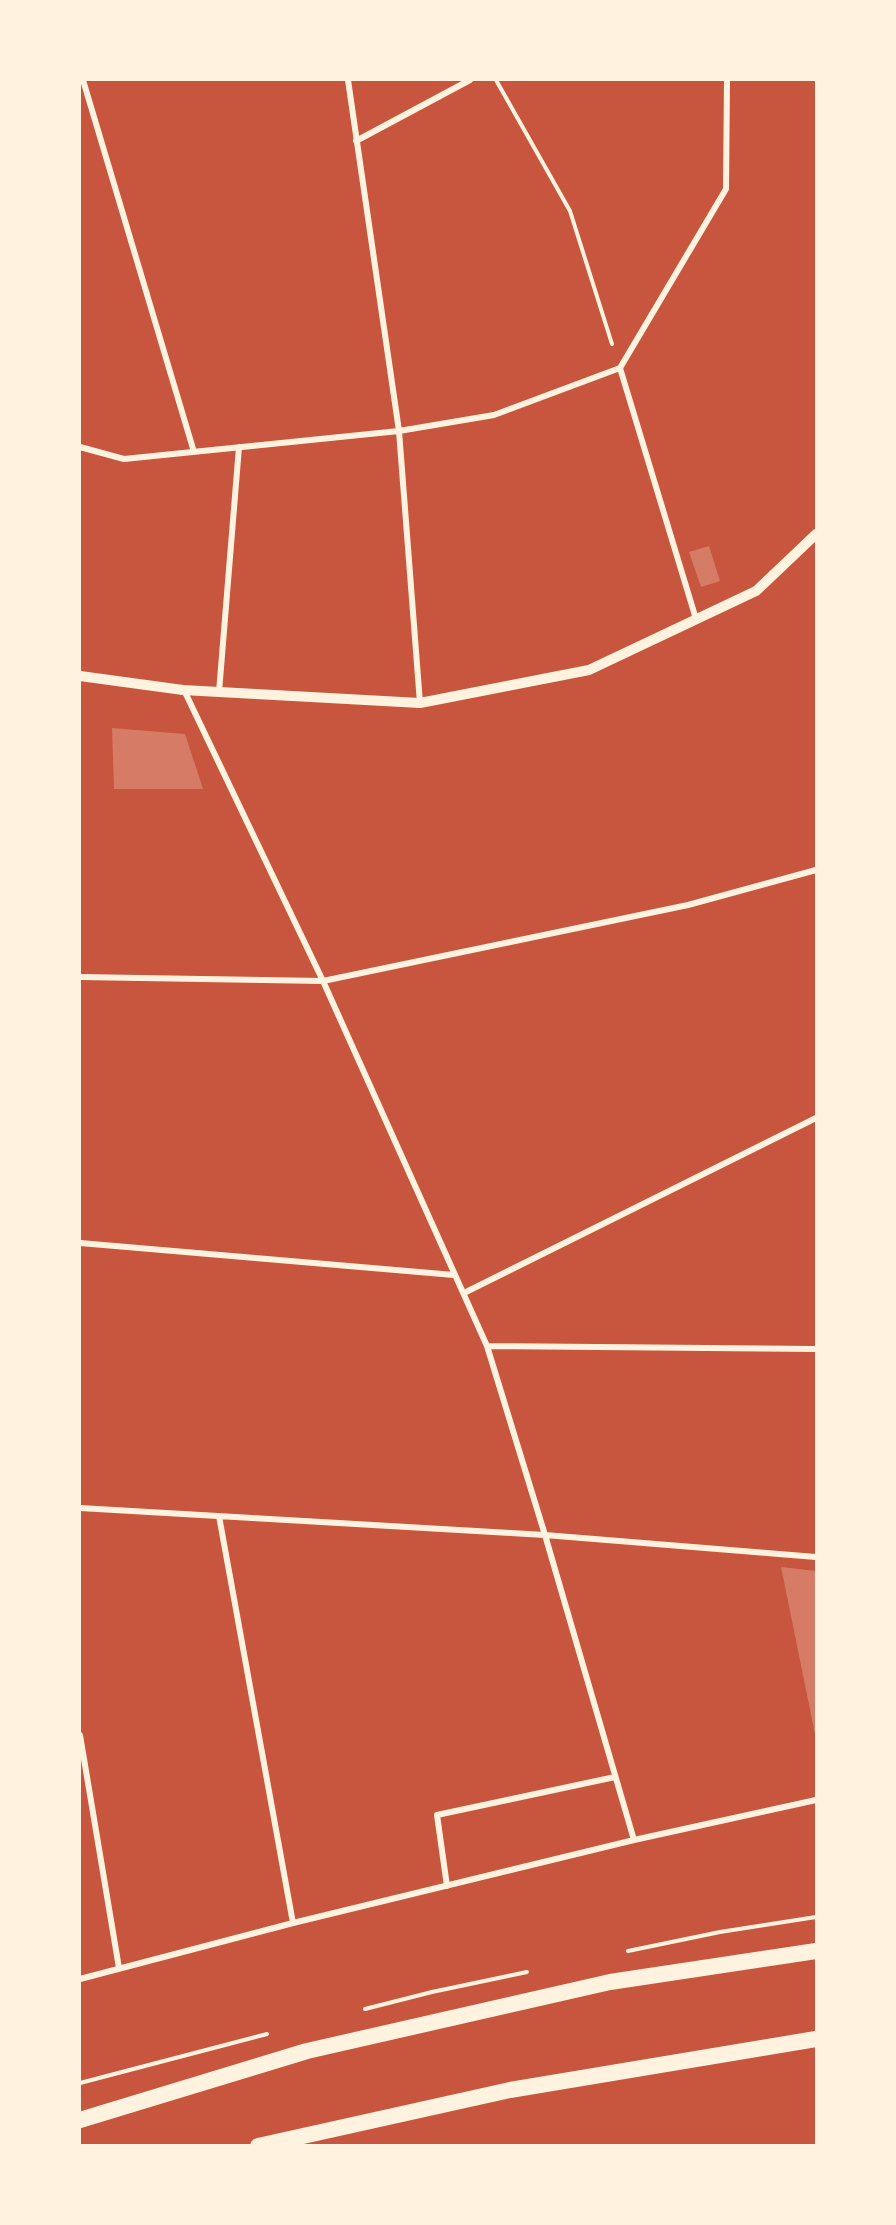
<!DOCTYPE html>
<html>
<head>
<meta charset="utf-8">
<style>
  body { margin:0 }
  #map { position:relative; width:896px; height:2225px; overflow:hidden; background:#c8553d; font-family:Lato,sans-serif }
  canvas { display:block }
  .frame { position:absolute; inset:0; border:81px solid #fff3e0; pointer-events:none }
</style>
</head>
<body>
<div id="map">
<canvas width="896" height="2225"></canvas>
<div class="frame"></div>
</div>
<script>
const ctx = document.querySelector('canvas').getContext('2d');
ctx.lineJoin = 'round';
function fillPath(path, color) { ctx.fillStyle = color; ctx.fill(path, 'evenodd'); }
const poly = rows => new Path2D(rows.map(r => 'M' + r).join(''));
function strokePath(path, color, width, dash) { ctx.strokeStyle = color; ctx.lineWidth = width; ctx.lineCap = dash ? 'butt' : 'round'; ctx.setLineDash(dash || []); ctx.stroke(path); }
const building = poly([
  [709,546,720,581,701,587,689,552],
  [112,728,185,734,203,789,114,789],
  [781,1567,816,1571,816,1734,815,1734]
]);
const path = poly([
  [496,80,570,211,612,344],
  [628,1951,720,1932,816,1917],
  [365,2009,432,1992,527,1972],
  [80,2083,267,2034]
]);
const minor = poly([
  [83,80,194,452],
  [348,80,399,431,420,703],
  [356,141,470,80],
  [620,368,696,619],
  [80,447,124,459,399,431,494,415,620,368,726,189,727,80],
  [184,690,323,981,487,1346,545,1535,634,1840],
  [219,692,239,447],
  [80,977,323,981,688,905,816,870],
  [80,1243,454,1275],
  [464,1293,816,1118],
  [487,1346,816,1349],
  [80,1508,545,1535,816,1557],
  [219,1516,293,1923],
  [80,1735,119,1968],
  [447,1886,437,1815,615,1777],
  [80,1979,293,1923,634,1840,816,1800]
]);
const tertiary = poly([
  [80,676,183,690,420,703,589,670,756,591,816,534]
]);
const trunk = poly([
  [80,2120,307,2051,610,1982,816,1951],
  [258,2146,510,2090,816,2039]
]);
fillPath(building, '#d67c66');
strokePath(path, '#fff3e0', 4);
strokePath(minor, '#fff3e0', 6);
strokePath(tertiary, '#fff3e0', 10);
strokePath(trunk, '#fff3e0', 16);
</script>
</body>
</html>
